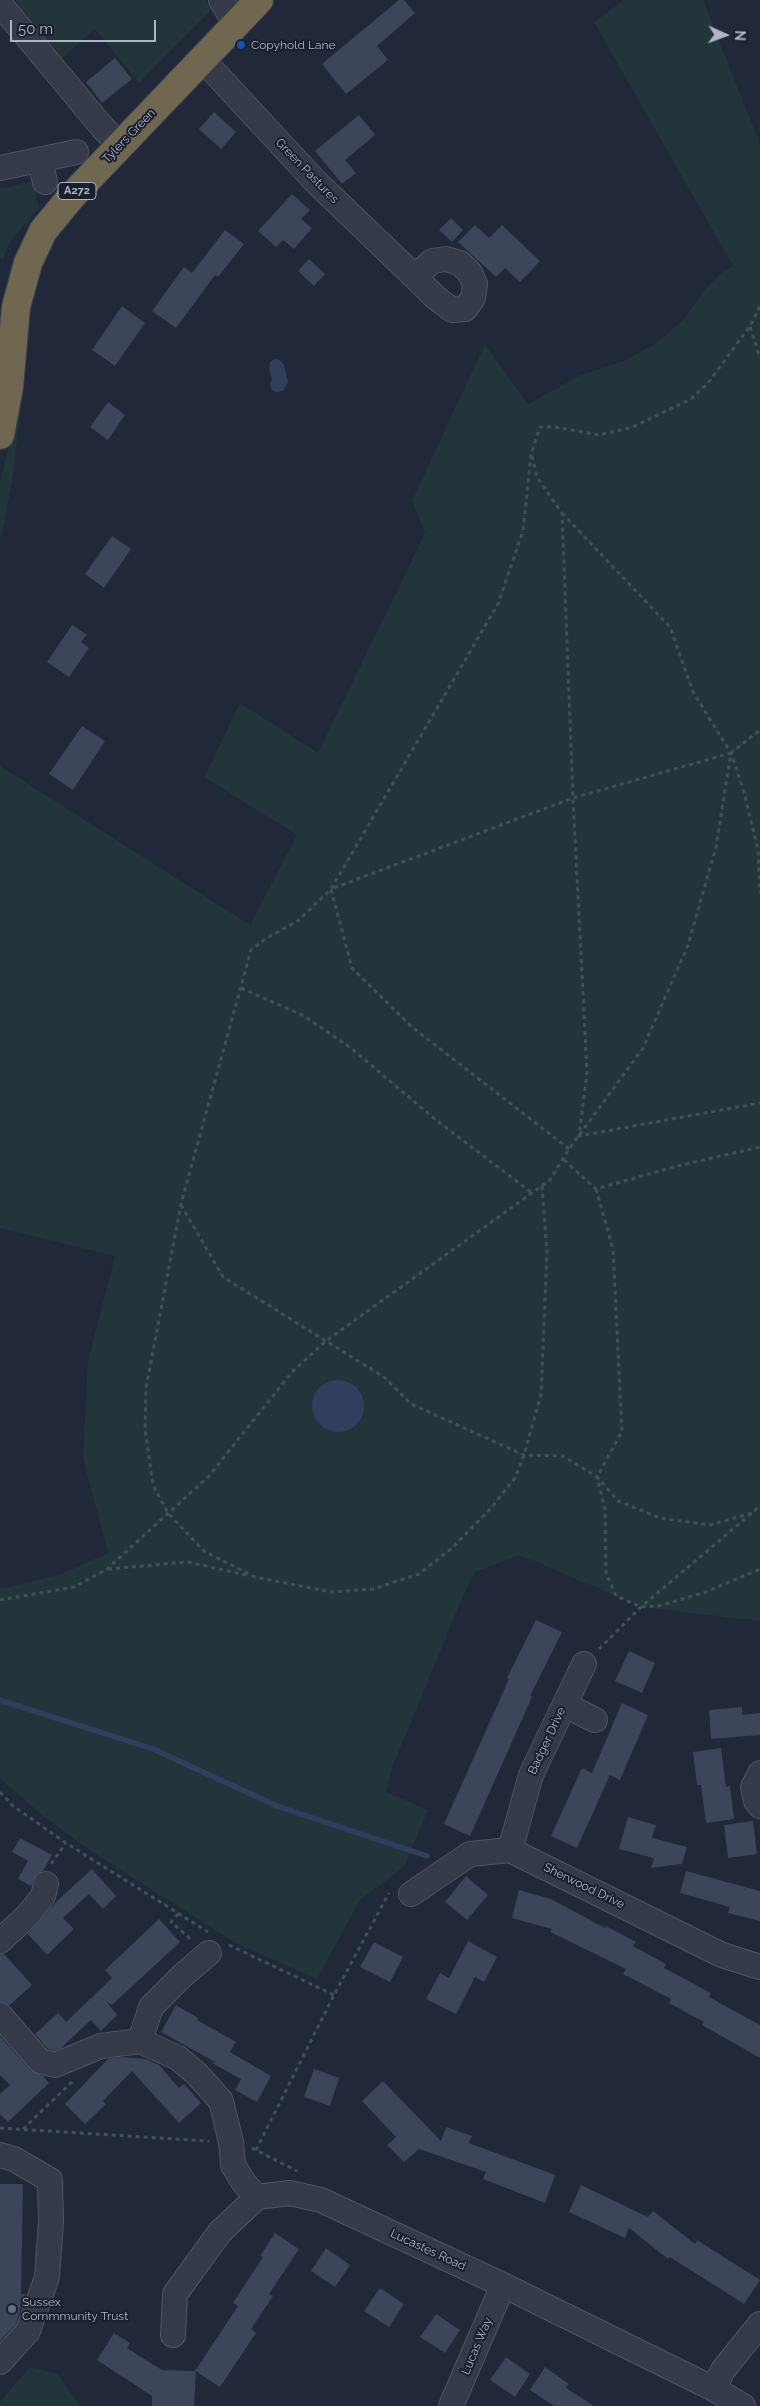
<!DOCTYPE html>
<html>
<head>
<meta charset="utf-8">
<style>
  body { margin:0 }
  #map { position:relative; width:760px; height:2406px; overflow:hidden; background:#202839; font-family:Raleway,sans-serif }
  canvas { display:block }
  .north { position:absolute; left:700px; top:10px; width:50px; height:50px; -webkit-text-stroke:4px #191f2e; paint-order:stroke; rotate:92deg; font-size:14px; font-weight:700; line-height:20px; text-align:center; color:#aeb5c6 }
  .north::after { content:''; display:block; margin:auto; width:18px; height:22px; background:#aeb5c6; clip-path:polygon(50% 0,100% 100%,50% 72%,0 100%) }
  .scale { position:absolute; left:10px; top:20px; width:146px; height:22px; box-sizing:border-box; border:2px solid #aeb5c6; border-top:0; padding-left:6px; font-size:15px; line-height:18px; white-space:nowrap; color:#aeb5c6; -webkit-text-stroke:4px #191f2e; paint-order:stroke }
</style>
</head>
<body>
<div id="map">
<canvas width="760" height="2406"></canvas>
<div class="north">N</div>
<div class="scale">50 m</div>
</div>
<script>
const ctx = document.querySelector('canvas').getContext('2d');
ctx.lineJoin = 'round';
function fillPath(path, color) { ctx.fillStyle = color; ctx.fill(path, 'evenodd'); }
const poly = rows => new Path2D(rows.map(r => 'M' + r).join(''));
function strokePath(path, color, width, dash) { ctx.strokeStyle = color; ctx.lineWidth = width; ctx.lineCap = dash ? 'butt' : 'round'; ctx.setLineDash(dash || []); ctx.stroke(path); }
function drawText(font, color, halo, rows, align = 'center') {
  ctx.font = font + ' Raleway,sans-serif'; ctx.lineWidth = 4; ctx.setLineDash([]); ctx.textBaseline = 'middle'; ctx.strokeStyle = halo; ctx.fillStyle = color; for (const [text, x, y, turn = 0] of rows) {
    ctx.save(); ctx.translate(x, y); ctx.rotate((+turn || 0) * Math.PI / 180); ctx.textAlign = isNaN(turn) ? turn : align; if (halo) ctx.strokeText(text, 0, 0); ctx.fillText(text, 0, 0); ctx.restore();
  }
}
const green = poly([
  [15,0,206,0,211,10,139,83,95,29,62,58],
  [624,0,703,0,760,144,760,1621,641,1607,520,1555,475,1572,466,1589,392,1768,386,1792,428,1810,404,1867,360,1900,317,1979,234,1942,88,1849,43,1816,0,1778,0,1589,62,1574,108,1553,83,1458,88,1361,115,1256,0,1228,0,766,250,925,297,835,204,777,240,703,318,753,425,533,412,501,485,344,528,404,581,375,623,361,655,344,683,320,706,288,721,273,733,266,594,22],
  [33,181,39,208,10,242,2,261,0,258,0,189],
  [19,404,21,405,13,475,2,535,0,536,0,482],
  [30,2367,58,2374,75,2399,83,2406,0,2406,0,2402]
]);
const water = poly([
  [275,359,280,360,284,365,288,382,283,391,276,392,272,390,270,384,272,380,269,369,270,362],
  '312 1406a26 26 0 1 1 52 0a26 26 0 1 1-52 0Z'
]);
const stream = poly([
  [0,1700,153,1749,277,1806,427,1856]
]);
const building = poly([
  [399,0,404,0,415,13,377,46,388,60,346,94,322,64],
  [115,58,132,79,102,103,86,82],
  [214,112,236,132,221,149,199,129],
  [359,115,375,135,345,160,356,173,342,184,315,151],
  [292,194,310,210,301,219,312,228,294,249,283,240,276,247,258,231],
  [451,218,463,230,452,242,439,230],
  [475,225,489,238,502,225,540,261,520,282,505,268,496,277,458,242],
  [225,230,244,244,218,277,215,275,176,328,152,311,184,267,192,273],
  [309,259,325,274,314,286,298,271],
  [122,306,145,323,115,366,92,350],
  [108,402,125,415,108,440,90,427],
  [112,536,131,549,104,588,85,574],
  [72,625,87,635,81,642,89,648,69,677,47,662],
  [82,726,105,741,73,790,49,774],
  [536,1620,562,1632,530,1696,532,1697,470,1836,444,1824,509,1679,507,1678],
  [629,1651,655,1663,642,1693,615,1681],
  [622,1703,648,1715,620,1780,610,1775,577,1848,551,1836,582,1768,592,1773],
  [742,1707,742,1715,760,1713,760,1735,711,1739,709,1710],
  [721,1748,726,1787,730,1786,734,1819,706,1823,701,1785,697,1785,693,1752],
  [628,1817,656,1825,652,1838,687,1847,682,1864,651,1868,654,1858,619,1849],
  [753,1821,757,1854,728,1858,724,1825],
  [20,1838,52,1855,43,1871,36,1875,31,1886,18,1879,28,1861,12,1852],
  [92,1869,116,1896,103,1909,89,1894,63,1918,74,1929,47,1955,28,1934,57,1901],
  [686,1871,760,1891,760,1921,728,1913,730,1907,680,1893],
  [466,1876,488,1895,467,1920,445,1902],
  [519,1890,551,1899,605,1928,606,1926,636,1942,633,1946,666,1964,664,1968,711,1993,709,1997,760,2025,760,2058,702,2025,704,2022,669,2003,671,1999,623,1974,626,1969,550,1932,552,1929,512,1918],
  [159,1919,180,1942,112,2005,106,2001,117,2015,101,2031,91,2020,61,2048,54,2051,48,2049,35,2034,58,2013,66,2022,112,1978,105,1970],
  [468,1941,497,1957,484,1982,475,1977,456,2014,426,1999,440,1973,449,1978],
  [374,1942,403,1957,390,1982,360,1967],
  [0,1954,4,1954,32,1985,10,2005,0,2002],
  [176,2005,198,2018,197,2020,236,2042,230,2052,271,2076,257,2102,235,2090,241,2079,210,2062,217,2063,161,2032],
  [0,2036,30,2070,43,2076,49,2083,8,2122,0,2114,0,2094,10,2085,0,2075],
  [120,2057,146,2059,159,2065,179,2088,184,2084,201,2103,179,2123,132,2071,103,2101,106,2104,85,2124,65,2104,108,2059],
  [314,2069,339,2078,330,2106,304,2097],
  [383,2081,441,2141,446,2127,472,2136,469,2143,555,2175,545,2203,483,2179,486,2172,419,2149,404,2162,387,2145,396,2137,362,2101],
  [0,2184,23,2184,21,2294,25,2294,16,2324,0,2341],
  [581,2185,648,2217,653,2211,695,2244,697,2240,760,2280,744,2304,670,2257,668,2259,629,2228,625,2238,569,2212],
  [275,2233,299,2249,269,2294,273,2296,251,2329,256,2333,220,2387,195,2371,238,2306,233,2303,263,2257,260,2256],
  [326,2248,350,2265,335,2287,311,2271],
  [380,2288,404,2304,389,2327,364,2311],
  [436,2314,460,2330,445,2353,420,2337],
  [114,2333,130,2343,127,2348,162,2370,196,2371,194,2406,152,2406,152,2396,97,2360],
  [506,2357,530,2374,515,2397,490,2380],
  [545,2367,569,2384,566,2388,594,2406,554,2406,530,2390]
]);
const path = poly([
  [750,327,760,358],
  [532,456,537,477,562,513,573,798,587,1072,579,1136,760,1103],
  [562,513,670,627,693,692,731,753,744,792,758,850,760,893],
  [241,988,304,1016,351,1048,436,1120,532,1193],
  [569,1149,412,1027,352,968,331,889,573,798,731,753],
  [564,1160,596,1189,677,1166,760,1147],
  [542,1186,547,1252,541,1395,524,1455,515,1478,491,1508,452,1548,419,1574,373,1589,331,1592,255,1577,204,1551,168,1513,153,1485,145,1429,146,1388,181,1204,251,950,265,939,299,920,331,889,498,604,523,531,531,454,540,427,555,427,599,435,633,427,691,399,708,383,750,326,760,306],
  [596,1189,613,1249,622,1431,597,1477,618,1501,660,1518,710,1525,755,1512],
  [181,1205,223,1277,384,1377,411,1404,524,1455,563,1456,597,1477,605,1509,606,1573,616,1596,641,1607,659,1606,706,1592,760,1569],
  [108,1569,188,1562,250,1576],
  [0,1600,74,1587,107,1569,209,1476,292,1372,326,1341,550,1180,569,1149,643,1048,688,945,716,847,731,753,760,730],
  [599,1649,641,1607,760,1506],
  [0,1792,13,1806,66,1843,208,1932],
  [51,1864,66,1843],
  [178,1914,171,1922,193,1941],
  [229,1945,334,1995],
  [0,2128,209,2141],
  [23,2129,73,2081],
  [252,2148,297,2171],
  [256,2150,334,1995,389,1893]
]);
const minor = poly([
  [221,0,236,25],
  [0,4,103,128,120,145],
  [203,60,316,182,415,277,435,297,452,310,465,309,473,298,475,284,470,273,460,263,446,259,432,261,415,277],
  [40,160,45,182],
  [0,168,76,152],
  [565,1705,595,1720],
  [760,1773,753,1787,756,1801,760,1806],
  [510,1850,531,1775,584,1664],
  [411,1894,470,1854,510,1850,722,1955,760,1967],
  [0,1941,27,1916,43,1896,46,1884],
  [0,2015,40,2061,55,2065,101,2046,140,2041,178,2058,197,2074,221,2101,231,2142,233,2165,244,2183,257,2197],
  [140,2041,151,2007,182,1976,209,1953],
  [0,2155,14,2159,50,2180,51,2221,47,2277,28,2331,0,2362],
  [173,2335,175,2294,220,2232,257,2197,290,2193,321,2200,503,2285,714,2389,743,2406],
  [714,2389,723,2370,760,2324],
  [451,2406,503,2285]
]);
const highway = poly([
  [0,435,9,387,16,307,28,263,43,231,71,197,259,0]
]);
const markers = [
  [241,45,5,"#1a4fb4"],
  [12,2309,5,"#5c6f8a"]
];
const shields = [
  [77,191,38]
];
const shieldNames = [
  ["A272",77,191]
];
const poiNames = [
  ["Copyhold Lane",251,45],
  ["Sussex",22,2302],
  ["Commmunity Trust",22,2316]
];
const streetNames = [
  ["Tylers Green",129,136,-46],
  ["Green Pastures",307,171,46],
  ["Badger Drive",547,1741,-65],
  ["Sherwood Drive",584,1886,26],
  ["Lucastes Road",428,2250,25],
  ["Lucas Way",477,2346,-67]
];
fillPath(green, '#22353a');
fillPath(water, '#313f5f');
strokePath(stream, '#313f5f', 5.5);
fillPath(building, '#3c4559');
strokePath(minor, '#4e5564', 26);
strokePath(highway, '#3b4251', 30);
strokePath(path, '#3f5258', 3, [4, 4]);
strokePath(minor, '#343a4a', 24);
strokePath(highway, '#706750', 28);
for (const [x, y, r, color] of markers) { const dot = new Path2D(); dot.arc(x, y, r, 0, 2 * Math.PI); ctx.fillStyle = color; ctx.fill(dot); strokePath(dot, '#191f2e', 2); }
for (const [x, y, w] of shields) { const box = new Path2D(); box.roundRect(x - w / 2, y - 8.5, w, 17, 4); ctx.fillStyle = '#191f2e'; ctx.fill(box); strokePath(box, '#aeb5c6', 1); }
drawText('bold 11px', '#aeb5c6', null, shieldNames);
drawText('12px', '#aeb5c6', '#191f2e', poiNames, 'left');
drawText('12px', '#aeb5c6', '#191f2e', streetNames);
</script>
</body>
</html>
